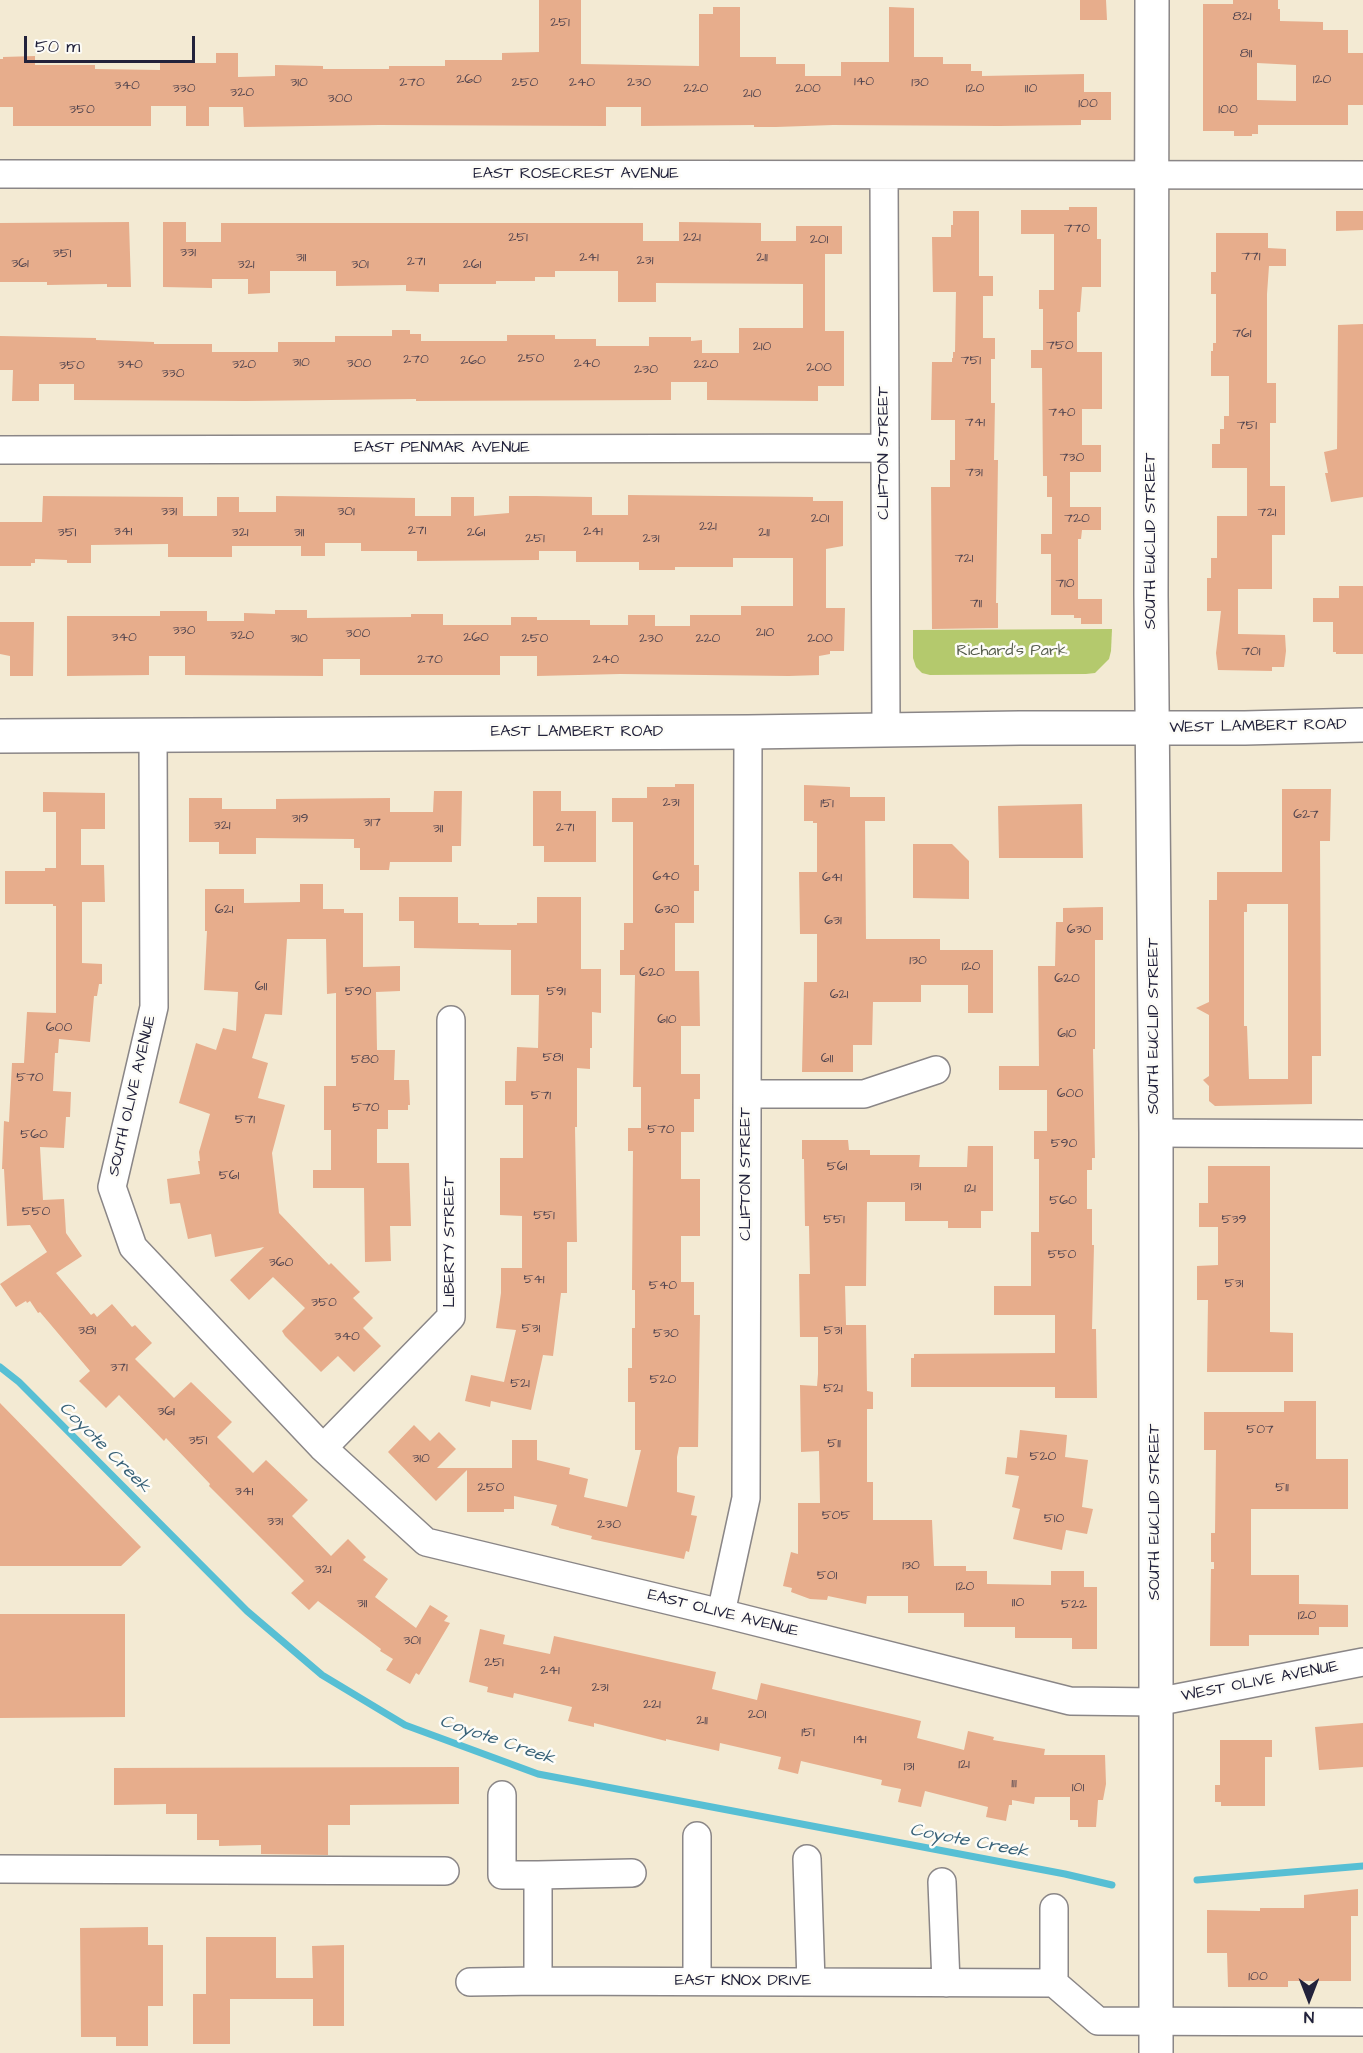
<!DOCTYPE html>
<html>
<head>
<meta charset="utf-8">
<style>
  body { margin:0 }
  #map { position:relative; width:1363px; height:2053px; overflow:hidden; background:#f3ead3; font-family:"Architects Daughter",sans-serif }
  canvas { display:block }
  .north { position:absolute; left:1279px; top:1969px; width:60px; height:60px; -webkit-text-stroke:4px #fdfcf7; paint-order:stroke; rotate:180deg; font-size:16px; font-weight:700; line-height:24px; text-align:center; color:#22223b }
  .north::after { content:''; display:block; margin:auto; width:21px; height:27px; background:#22223b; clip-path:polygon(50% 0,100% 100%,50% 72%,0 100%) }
  .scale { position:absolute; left:24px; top:36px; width:171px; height:27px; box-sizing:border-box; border:3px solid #22223b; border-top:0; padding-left:8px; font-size:18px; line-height:21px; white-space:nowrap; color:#22223b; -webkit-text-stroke:4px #fdfcf7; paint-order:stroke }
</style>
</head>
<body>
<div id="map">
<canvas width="1363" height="2053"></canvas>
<div class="north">N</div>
<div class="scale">50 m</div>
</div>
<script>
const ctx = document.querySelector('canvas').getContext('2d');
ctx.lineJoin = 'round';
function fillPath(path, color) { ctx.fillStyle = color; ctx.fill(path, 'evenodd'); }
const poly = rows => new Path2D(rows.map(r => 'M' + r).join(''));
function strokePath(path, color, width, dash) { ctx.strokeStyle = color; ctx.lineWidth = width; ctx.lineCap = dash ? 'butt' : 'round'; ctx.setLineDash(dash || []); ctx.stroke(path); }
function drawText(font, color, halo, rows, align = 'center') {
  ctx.font = font + ' "Architects Daughter",sans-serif'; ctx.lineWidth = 5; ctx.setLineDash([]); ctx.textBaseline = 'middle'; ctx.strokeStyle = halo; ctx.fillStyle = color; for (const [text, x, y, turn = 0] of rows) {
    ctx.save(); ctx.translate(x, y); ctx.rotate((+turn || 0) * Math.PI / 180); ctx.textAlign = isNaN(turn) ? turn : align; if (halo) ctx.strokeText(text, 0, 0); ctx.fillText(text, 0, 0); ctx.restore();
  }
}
const green = poly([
  [1112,629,1111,651,1109,659,1095,673,1086,674,930,675,922,673,916,667,913,658,913,630]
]);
const stream = poly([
  [0,1367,19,1382,247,1611,322,1675,405,1725,538,1774,1065,1874,1112,1885],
  [1197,1880,1363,1866]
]);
const building = poly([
  [539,0,581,0,581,64,699,66,699,14,713,14,713,7,740,7,740,57,776,57,776,64,805,64,805,76,841,76,841,62,889,62,889,7,914,8,914,57,943,57,943,64,971,64,971,71,982,71,982,76,1084,74,1084,92,1111,92,1111,120,1081,120,1081,125,999,126,833,125,776,127,754,127,754,125,641,126,641,107,606,107,606,126,379,125,244,127,243,107,209,107,209,126,186,126,186,106,151,106,151,126,13,126,13,107,0,107,0,59,3,59,3,57,35,56,35,65,95,65,95,69,160,70,160,63,216,63,216,53,238,53,238,77,275,76,275,65,323,66,323,69,389,69,389,66,445,66,445,60,502,60,502,53,539,52],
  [1080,0,1106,0,1107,20,1080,20],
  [1233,0,1278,0,1278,9,1280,9,1280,21,1323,22,1323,30,1348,30,1348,53,1363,53,1363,105,1348,105,1348,125,1258,125,1258,134,1252,134,1252,136,1234,136,1234,131,1203,131,1203,4,1233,4],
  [1257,63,1296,65,1296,101,1257,100],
  [1069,207,1097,207,1097,239,1101,239,1101,287,1082,287,1080,312,1077,312,1077,352,1102,352,1102,409,1082,409,1082,445,1101,445,1101,472,1070,472,1070,507,1101,507,1101,530,1082,530,1081,539,1078,539,1078,599,1102,599,1102,624,1081,624,1081,618,1074,618,1074,615,1051,615,1051,554,1041,554,1041,534,1052,534,1052,497,1047,497,1047,476,1043,476,1042,368,1031,368,1031,350,1043,350,1043,309,1039,309,1039,290,1054,290,1054,234,1021,234,1021,210,1069,210],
  [953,211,979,211,979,276,993,276,993,296,983,296,983,338,995,338,995,359,991,359,991,403,995,403,994,460,998,460,996,603,998,603,998,628,932,629,931,487,950,487,950,460,955,460,955,420,931,420,932,362,952,362,952,358,953,358,953,352,955,352,956,292,933,292,932,237,951,237,951,225,953,225],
  [1336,211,1363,211,1363,230,1336,231],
  [129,222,131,287,107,287,107,284,47,285,47,282,0,282,0,223],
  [163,222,186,222,186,242,221,242,221,223,643,223,643,241,679,241,679,222,761,223,761,241,796,241,796,226,842,226,842,254,825,254,825,331,844,331,844,386,818,386,818,401,707,400,707,382,671,382,671,400,416,401,416,399,246,401,74,400,74,384,39,384,39,401,12,401,13,370,0,370,0,336,96,338,96,340,154,342,154,344,212,344,212,352,278,352,278,342,335,342,335,336,392,336,392,330,410,330,410,334,421,334,421,341,507,341,507,335,555,335,555,339,596,339,596,346,649,346,649,337,691,337,691,341,702,340,702,353,739,353,739,328,803,328,803,284,656,283,656,302,618,302,618,271,555,271,555,277,535,277,535,281,496,281,496,284,439,284,439,292,406,291,406,285,336,286,336,271,270,271,270,293,248,294,248,279,212,279,212,288,163,287],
  [1216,233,1268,233,1268,248,1286,249,1286,266,1269,266,1267,294,1267,383,1276,383,1276,423,1270,423,1270,486,1285,486,1285,535,1272,535,1272,589,1238,589,1238,634,1285,635,1286,651,1284,667,1272,667,1272,671,1218,670,1216,653,1221,611,1207,611,1207,578,1211,578,1211,558,1217,558,1217,516,1247,516,1247,468,1212,468,1212,444,1220,444,1220,429,1224,429,1224,416,1229,416,1229,376,1211,376,1211,351,1213,351,1213,343,1216,343,1216,294,1211,294,1211,272,1216,272],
  [1363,324,1363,497,1331,502,1325,473,1328,473,1324,452,1337,449,1338,325],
  [628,495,813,497,813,501,843,501,843,546,826,549,826,608,845,608,844,651,830,651,830,654,819,656,819,675,789,676,620,674,537,676,537,656,500,656,500,675,360,675,360,659,323,659,323,676,185,675,185,656,149,656,149,675,67,676,67,616,160,616,160,611,207,611,207,621,244,621,244,613,275,614,275,610,307,610,307,618,411,617,411,614,443,614,443,625,511,625,511,617,537,617,537,620,590,620,590,625,628,625,628,615,655,615,655,626,690,626,690,615,741,615,741,606,793,606,793,558,733,558,733,567,675,567,675,570,639,570,639,562,576,562,576,551,539,551,539,560,417,561,417,551,361,551,361,543,325,543,325,556,301,556,301,546,232,546,232,557,168,557,168,544,91,545,91,563,67,563,67,560,35,559,35,563,31,563,31,566,0,566,0,522,42,522,43,496,183,497,183,516,217,516,217,497,239,497,239,512,276,512,276,496,415,498,415,516,451,516,451,497,474,497,474,516,509,513,509,496,536,496,592,497,592,515,628,515],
  [1339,586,1363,586,1363,654,1336,654,1336,652,1333,652,1333,622,1313,622,1313,598,1339,598],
  [0,622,34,622,33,676,10,676,10,656,0,654],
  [675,784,694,784,694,865,699,865,699,891,694,891,694,923,675,923,675,971,699,971,700,1026,681,1026,681,1074,700,1074,700,1099,694,1099,694,1132,681,1132,681,1179,700,1179,700,1236,681,1236,681,1282,694,1282,694,1315,700,1315,698,1447,679,1447,677,1457,677,1492,695,1496,691,1515,697,1516,689,1552,686,1551,684,1559,591,1539,592,1536,559,1528,559,1527,551,1525,557,1505,514,1496,514,1509,504,1509,504,1512,467,1512,467,1470,436,1501,388,1452,414,1425,430,1441,439,1432,456,1449,437,1468,512,1468,512,1440,537,1440,537,1460,570,1468,569,1474,588,1479,584,1497,627,1507,641,1450,635,1450,635,1402,628,1402,628,1368,632,1368,632,1328,635,1328,635,1290,632,1290,633,1151,628,1151,628,1128,641,1128,641,1087,633,1087,635,975,620,975,620,950,624,950,624,923,633,923,633,822,612,822,612,798,647,798,647,787,675,787],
  [804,785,850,787,850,797,885,797,885,821,865,821,866,939,940,939,940,950,993,950,993,1013,968,1013,968,985,921,985,921,1002,873,1002,872,1045,853,1045,853,1072,802,1072,804,982,817,982,817,934,800,934,799,872,817,872,817,823,813,823,813,821,804,821],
  [1282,789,1331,789,1330,841,1320,841,1321,1056,1312,1056,1312,1104,1215,1106,1209,1101,1209,1086,1203,1080,1209,1076,1209,1015,1196,1008,1209,1002,1209,900,1217,900,1217,872,1282,872],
  [1247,904,1288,904,1288,1079,1249,1079,1247,1026,1244,1026,1244,912,1247,912],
  [434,791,462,791,461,846,452,846,452,862,390,862,389,870,360,870,360,848,354,848,354,839,256,838,256,854,219,854,219,842,189,842,189,798,222,798,222,809,276,809,276,799,390,798,390,812,433,812],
  [533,791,561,791,561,811,596,811,596,862,544,862,544,846,533,846],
  [43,792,105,793,105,829,81,829,81,865,104,865,105,902,82,902,82,963,102,964,102,984,99,984,97,996,94,996,90,1042,59,1039,58,1053,55,1053,53,1091,71,1092,70,1117,66,1117,64,1148,40,1147,43,1200,64,1199,66,1233,82,1256,56,1273,91,1315,94,1313,97,1317,112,1304,132,1327,135,1325,152,1343,135,1359,174,1398,191,1382,232,1422,217,1437,253,1473,266,1460,308,1500,292,1516,331,1556,348,1539,366,1557,363,1560,388,1579,375,1597,416,1628,430,1605,448,1616,444,1621,450,1623,419,1675,416,1673,410,1684,386,1670,393,1659,380,1651,381,1649,318,1601,309,1610,291,1593,304,1581,209,1486,210,1484,166,1438,164,1441,119,1395,106,1408,79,1381,90,1371,40,1312,38,1313,30,1301,27,1303,26,1301,16,1307,0,1284,47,1252,30,1225,7,1226,4,1169,2,1169,4,1121,9,1122,12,1063,24,1063,27,1012,56,1013,56,906,53,906,53,904,5,904,5,871,45,871,45,868,56,868,56,812,43,812],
  [1082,804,1083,858,999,858,998,806],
  [913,844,952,844,969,861,969,899,913,898],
  [300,884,323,884,323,909,344,909,344,913,363,913,363,967,400,966,400,991,376,992,377,1050,395,1050,394,1080,409,1080,410,1105,408,1105,408,1110,388,1110,388,1129,377,1129,377,1163,409,1163,411,1226,390,1226,391,1261,365,1262,364,1188,313,1188,313,1170,331,1170,331,1130,324,1130,324,1086,336,1086,336,993,327,994,326,939,287,939,282,1015,265,1014,252,1058,268,1063,258,1098,285,1105,272,1153,279,1213,329,1265,331,1263,360,1292,353,1298,373,1318,363,1328,381,1346,354,1372,338,1356,321,1372,285,1336,282,1331,305,1308,273,1277,249,1300,230,1280,264,1247,215,1257,211,1234,188,1239,180,1203,170,1204,167,1179,200,1174,198,1161,200,1161,199,1152,210,1114,179,1103,196,1043,216,1050,223,1028,236,1031,238,992,204,990,207,931,205,931,205,889,244,889,244,903,300,902],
  [399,897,458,897,458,923,479,923,479,925,517,925,517,923,537,923,537,897,581,897,581,969,601,969,601,1013,592,1012,592,1048,590,1048,590,1069,577,1068,577,1127,575,1127,577,1242,567,1242,567,1293,561,1293,553,1356,543,1355,531,1410,491,1401,490,1407,465,1401,471,1375,504,1382,516,1330,496,1328,501,1293,501,1268,522,1268,522,1216,500,1215,500,1158,523,1158,523,1105,505,1105,505,1081,516,1081,517,1047,538,1048,539,995,511,995,511,950,414,948,414,921,399,921],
  [1103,907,1103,940,1095,940,1095,1049,1093,1049,1095,1158,1092,1158,1092,1170,1087,1170,1087,1209,1092,1209,1092,1245,1094,1245,1092,1329,1096,1329,1097,1398,1055,1398,1055,1387,911,1387,911,1358,914,1358,914,1354,1055,1353,1055,1315,994,1315,994,1286,1031,1286,1031,1232,1039,1232,1039,1159,1034,1159,1034,1131,1047,1131,1047,1090,999,1090,999,1066,1039,1066,1038,966,1055,966,1056,922,1063,922,1063,908],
  [802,1140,848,1140,849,1150,870,1150,870,1155,920,1155,919,1167,967,1167,968,1146,993,1146,993,1211,981,1211,981,1228,948,1228,948,1221,905,1221,905,1202,867,1202,866,1286,845,1286,846,1325,866,1325,867,1391,873,1392,873,1409,867,1409,867,1482,873,1482,873,1520,932,1520,934,1566,966,1566,966,1571,987,1571,987,1584,1051,1585,1051,1571,1084,1571,1084,1587,1097,1587,1097,1649,1072,1649,1072,1638,1015,1638,1015,1627,964,1627,964,1613,908,1613,908,1596,867,1596,866,1604,828,1596,827,1600,810,1599,791,1592,792,1588,783,1586,791,1552,798,1554,798,1503,820,1503,819,1451,801,1452,800,1385,817,1386,818,1374,818,1337,800,1337,799,1274,810,1274,809,1226,805,1226,804,1159,802,1159],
  [1208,1166,1270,1166,1270,1332,1293,1333,1293,1372,1207,1372,1208,1300,1197,1300,1197,1266,1218,1265,1218,1227,1199,1227,1199,1203,1208,1203],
  [1284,1401,1316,1401,1316,1459,1348,1459,1348,1509,1251,1509,1251,1575,1299,1575,1299,1604,1348,1605,1348,1627,1319,1627,1319,1635,1249,1635,1249,1646,1210,1646,1211,1569,1214,1569,1214,1562,1211,1562,1211,1533,1215,1533,1216,1450,1204,1450,1204,1412,1284,1412],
  [0,1403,141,1547,121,1566,0,1566],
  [1020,1430,1067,1435,1065,1457,1088,1460,1082,1507,1093,1509,1087,1534,1066,1530,1062,1550,1013,1539,1020,1509,1012,1507,1019,1476,1005,1474,1007,1457,1017,1458],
  [0,1614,125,1614,125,1717,0,1718],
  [480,1629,505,1635,503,1644,550,1654,554,1636,716,1672,712,1689,757,1700,761,1683,913,1719,921,1721,917,1738,964,1750,968,1731,994,1737,993,1740,1045,1749,1044,1755,1105,1755,1106,1784,1103,1800,1098,1800,1096,1827,1078,1827,1078,1820,1070,1820,1070,1797,1035,1797,1034,1804,1012,1800,1012,1805,1009,1805,1006,1821,986,1817,988,1807,925,1791,921,1807,898,1802,901,1789,881,1785,882,1780,801,1761,798,1774,778,1769,781,1757,720,1743,719,1751,666,1739,666,1741,594,1723,594,1727,568,1721,572,1707,514,1693,513,1698,487,1692,488,1687,469,1682],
  [1363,1723,1363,1767,1319,1770,1315,1727],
  [1220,1740,1272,1740,1272,1757,1265,1757,1265,1806,1221,1806,1221,1802,1215,1802,1215,1785,1220,1785],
  [459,1767,459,1804,350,1805,350,1825,328,1825,328,1855,261,1854,261,1845,219,1846,219,1840,197,1840,197,1814,166,1814,166,1804,114,1805,114,1768],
  [1358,1889,1358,1916,1351,1916,1351,1981,1288,1981,1288,1987,1228,1987,1227,1953,1207,1953,1207,1910,1260,1911,1260,1908,1304,1908,1304,1895],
  [148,1927,148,1945,163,1945,163,2006,148,2006,148,2046,116,2046,116,2037,81,2037,80,1928],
  [206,1937,276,1937,276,1978,313,1978,312,1946,344,1945,344,2026,313,2026,313,1999,230,1999,230,2044,193,2044,193,1994,206,1994]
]);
const street = poly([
  [0,174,1363,175],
  [884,175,886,730],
  [0,450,885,448],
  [153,736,154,1007,112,1187,133,1247,323,1448,426,1542,721,1613,1070,1701,1156,1702,1363,1662],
  [747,1094,864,1094,936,1070],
  [1156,1133,1363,1134],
  [323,1448,451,1317,451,1020],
  [721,1613,746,1498,748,732],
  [502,1795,502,1875,538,1875,538,1981,1054,1983,1098,2021,1363,2022],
  [697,1836,697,1981],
  [807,1859,811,1982],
  [0,1869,445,1871],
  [538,1875,632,1873],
  [942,1882,946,1983],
  [470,1982,538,1981],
  [1054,1983,1054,1908]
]);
const secondary = poly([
  [1152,0,1151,595,1156,1133,1156,2053],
  [0,736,748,732,1020,728,1245,728,1363,725]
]);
const numberNames = [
  ["821",1242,17],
  ["251",560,23],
  ["811",1246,54],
  ["260",469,80],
  ["120",1322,80],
  ["140",864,82],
  ["310",299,83],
  ["270",412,83],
  ["250",525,83],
  ["240",582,83],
  ["230",639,83],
  ["130",920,83],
  ["340",127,86],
  ["330",184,89],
  ["220",696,89],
  ["200",808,89],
  ["120",975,89],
  ["110",1031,89],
  ["320",242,93],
  ["210",752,94],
  ["300",340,99],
  ["100",1088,104],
  ["350",82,110],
  ["100",1228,110],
  ["770",1077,229],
  ["251",518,238],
  ["221",692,238],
  ["201",819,240],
  ["331",188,253],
  ["351",62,254],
  ["771",1251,257],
  ["311",301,258],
  ["241",589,258],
  ["211",762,258],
  ["231",645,261],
  ["271",416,262],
  ["361",20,264],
  ["321",246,265],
  ["301",360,265],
  ["261",472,265],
  ["761",1242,334],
  ["750",1060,346],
  ["210",762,347],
  ["250",531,359],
  ["270",416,360],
  ["260",473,361],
  ["751",971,361],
  ["310",301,363],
  ["300",359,364],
  ["240",587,364],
  ["340",130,365],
  ["320",244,365],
  ["220",706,365],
  ["350",72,366],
  ["200",819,368],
  ["230",646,370],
  ["330",173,374],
  ["740",1062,413],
  ["741",975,423],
  ["751",1247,426],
  ["730",1072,458],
  ["731",974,473],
  ["331",169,512],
  ["301",346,512],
  ["721",1267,513],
  ["201",820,519],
  ["720",1077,519],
  ["221",708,527],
  ["271",417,531],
  ["341",123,532],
  ["241",593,532],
  ["351",67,533],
  ["321",240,533],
  ["311",299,533],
  ["261",476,533],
  ["211",764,533],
  ["251",535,539],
  ["231",651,539],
  ["721",964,559],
  ["710",1065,584],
  ["711",976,604],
  ["330",184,631],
  ["210",765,633],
  ["300",358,634],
  ["320",242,636],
  ["340",124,638],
  ["260",476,638],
  ["310",299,639],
  ["250",535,639],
  ["230",651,639],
  ["220",708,639],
  ["200",820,639],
  ["701",1251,652],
  ["270",430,660],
  ["240",606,660],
  ["231",671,803],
  ["151",827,804],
  ["627",1306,815],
  ["319",300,819],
  ["317",372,823],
  ["321",222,826],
  ["271",565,828],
  ["311",438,829],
  ["640",666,877],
  ["641",832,878],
  ["621",224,910],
  ["630",667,910],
  ["631",833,921],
  ["630",1079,930],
  ["130",918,961],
  ["120",971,967],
  ["620",652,973],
  ["620",1067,979],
  ["611",261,987],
  ["590",358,992],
  ["591",556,992],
  ["621",839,995],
  ["610",667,1020],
  ["600",59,1028],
  ["610",1067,1034],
  ["581",553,1058],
  ["611",827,1059],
  ["580",365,1060],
  ["570",30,1078],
  ["600",1070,1094],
  ["571",541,1096],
  ["570",366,1108],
  ["571",245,1120],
  ["570",661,1130],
  ["560",34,1135],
  ["590",1064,1144],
  ["561",837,1167],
  ["561",229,1176],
  ["131",916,1187],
  ["121",970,1189],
  ["560",1063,1201],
  ["550",36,1212],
  ["551",544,1216],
  ["551",834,1220],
  ["539",1234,1220],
  ["550",1062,1255],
  ["360",281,1263],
  ["541",534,1280],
  ["531",1234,1284],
  ["540",663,1286],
  ["350",324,1303],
  ["531",531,1329],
  ["381",87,1331],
  ["531",833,1331],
  ["530",666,1334],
  ["340",347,1337],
  ["371",119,1368],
  ["520",663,1380],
  ["521",520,1384],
  ["521",833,1389],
  ["361",166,1412],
  ["507",1260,1430],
  ["351",198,1441],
  ["511",834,1444],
  ["520",1043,1457],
  ["310",421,1459],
  ["250",491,1488],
  ["511",1282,1488],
  ["341",244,1492],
  ["505",836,1516],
  ["510",1054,1519],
  ["331",275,1522],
  ["230",609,1525],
  ["130",911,1566],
  ["321",323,1570],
  ["501",827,1576],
  ["120",965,1587],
  ["110",1018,1603],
  ["311",362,1604],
  ["522",1074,1605],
  ["120",1307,1616],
  ["301",412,1641],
  ["251",494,1663],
  ["241",550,1671],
  ["231",600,1688],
  ["221",652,1705],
  ["201",757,1715],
  ["211",702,1721],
  ["151",808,1733],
  ["141",860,1740],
  ["121",964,1765],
  ["131",909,1767],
  ["111",1014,1784],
  ["101",1078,1788],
  ["100",1258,1977]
];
const streetNames = [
  ["EAST ROSECREST AVENUE",576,175],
  ["EAST PENMAR AVENUE",442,449],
  ["CLIFTON STREET",885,453,-90],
  ["SOUTH EUCLID STREET",1152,541,-90],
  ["WEST LAMBERT ROAD",1258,727,-1],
  ["EAST LAMBERT ROAD",577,733],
  ["SOUTH EUCLID STREET",1155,1026,-90],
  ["SOUTH OLIVE AVENUE",133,1096,-77],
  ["CLIFTON STREET",747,1174,-90],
  ["LIBERTY STREET",451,1242,-90],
  ["SOUTH EUCLID STREET",1156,1512,-90],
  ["EAST OLIVE AVENUE",723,1614,14],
  ["WEST OLIVE AVENUE",1260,1682,-11],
  ["EAST KNOX DRIVE",743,1982]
];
const parkNames = [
  ["Richard's Park",1012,652]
];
const waterNames = [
  ["Coyote Creek",104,1448,45],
  ["Coyote Creek",497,1741,19],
  ["Coyote Creek",969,1842,11]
];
fillPath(green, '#b4c96d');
strokePath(stream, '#57bfd4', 7);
fillPath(building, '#e7ad8c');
strokePath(street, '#8a8687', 30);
strokePath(secondary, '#8a8687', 36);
strokePath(street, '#fff', 27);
strokePath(secondary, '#fff', 33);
drawText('14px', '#53454f', null, numberNames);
drawText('16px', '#22223b', '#fdfcf7', streetNames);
drawText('16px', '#555c4c', '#fdfcf7', parkNames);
drawText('italic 18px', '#376178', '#fdfcf7', waterNames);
</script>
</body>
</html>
